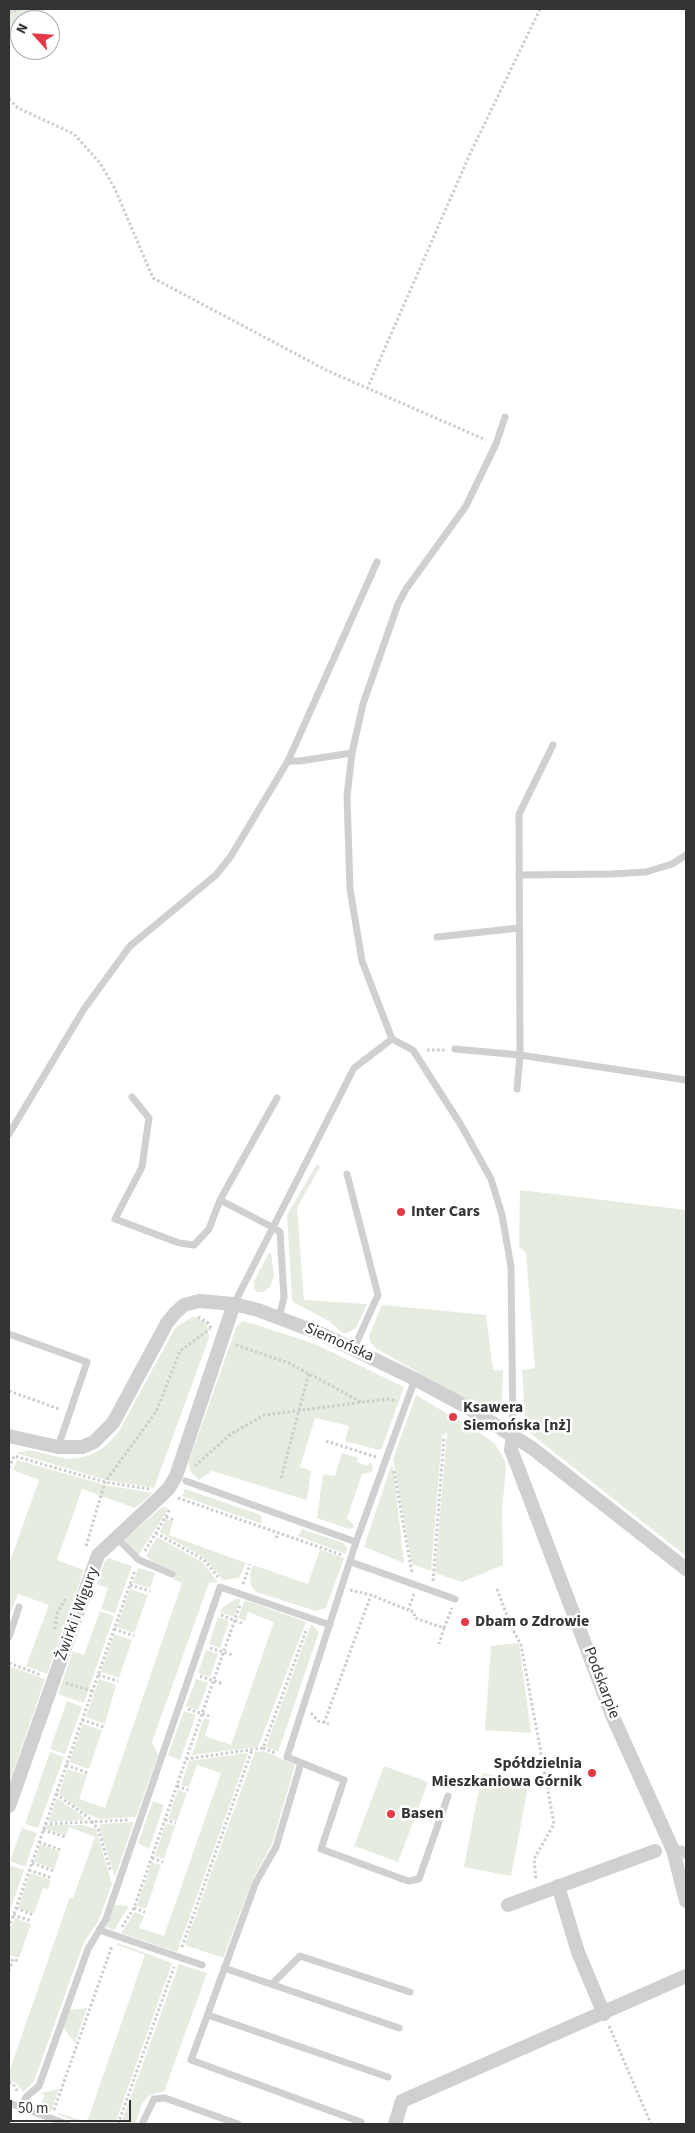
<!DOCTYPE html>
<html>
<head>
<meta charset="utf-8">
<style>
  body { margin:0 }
  #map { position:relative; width:695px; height:2133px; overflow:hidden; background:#fff; font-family:"Source Sans 3",sans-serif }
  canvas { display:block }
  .frame { position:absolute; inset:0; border:10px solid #333; pointer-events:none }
  .north { position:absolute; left:10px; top:10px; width:50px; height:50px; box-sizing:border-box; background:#fff; border:1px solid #adadad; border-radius:50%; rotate:296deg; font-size:14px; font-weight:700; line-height:20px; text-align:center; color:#333 }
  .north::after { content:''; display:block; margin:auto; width:18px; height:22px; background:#e63946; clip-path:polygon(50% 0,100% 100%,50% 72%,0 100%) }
  .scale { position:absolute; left:10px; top:2100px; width:121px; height:22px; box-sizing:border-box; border:2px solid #333; border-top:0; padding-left:6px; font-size:15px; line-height:18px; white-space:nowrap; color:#333; -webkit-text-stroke:4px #fff; paint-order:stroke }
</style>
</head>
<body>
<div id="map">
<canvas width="695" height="2133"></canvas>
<div class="frame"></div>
<div class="north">N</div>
<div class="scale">50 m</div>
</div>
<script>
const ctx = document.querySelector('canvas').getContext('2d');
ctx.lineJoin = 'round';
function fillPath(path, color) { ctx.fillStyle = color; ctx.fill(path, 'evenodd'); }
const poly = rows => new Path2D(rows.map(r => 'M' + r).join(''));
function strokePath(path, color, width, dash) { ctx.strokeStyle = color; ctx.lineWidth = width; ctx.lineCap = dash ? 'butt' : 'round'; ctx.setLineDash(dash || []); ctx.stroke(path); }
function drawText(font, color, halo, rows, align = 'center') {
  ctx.font = font + ' "Source Sans 3",sans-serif'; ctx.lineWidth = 5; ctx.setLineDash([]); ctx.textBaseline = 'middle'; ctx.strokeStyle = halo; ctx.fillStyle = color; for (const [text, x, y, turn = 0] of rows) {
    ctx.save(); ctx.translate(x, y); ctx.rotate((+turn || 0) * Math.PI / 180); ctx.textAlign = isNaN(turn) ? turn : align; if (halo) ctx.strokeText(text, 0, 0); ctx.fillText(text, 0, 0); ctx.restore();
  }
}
const green = poly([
  [9,9,48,9,29,20,20,20,20,25,9,31],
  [317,1164,320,1167,297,1208,304,1300,367,1304,356,1328,347,1333,343,1333,329,1321,293,1302,292,1298,287,1215],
  [520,1190,686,1210,686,1556,526,1430,522,1370,535,1368,526,1253,519,1247],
  [269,1253,271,1253,274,1276,270,1287,263,1292,257,1292,254,1289,254,1281],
  [382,1305,486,1315,493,1370,503,1370,502,1402,500,1406,497,1409,488,1411,375,1348,370,1341,369,1336],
  [192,1317,196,1317,207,1324,209,1338,154,1488,106,1480,16,1453,29,1450,67,1459,79,1458,90,1455,103,1448,118,1433,175,1328],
  [244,1321,315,1344,404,1387,382,1448,379,1450,345,1441,349,1426,315,1418,300,1467,311,1471,307,1500,212,1471,199,1480,190,1471,189,1461,236,1328,240,1323],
  [416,1395,483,1435,495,1444,505,1461,506,1470,502,1508,503,1565,462,1582,435,1573,447,1432,442,1436,431,1571,412,1564,393,1459],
  [342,1453,358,1458,357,1462,368,1466,370,1462,373,1466,372,1472,362,1474,347,1518,355,1527,349,1529,317,1518,323,1474,335,1476],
  [17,1460,105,1485,153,1493,135,1508,82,1489,57,1560,84,1570,47,1674,26,1666,49,1605,18,1594,9,1617,9,1564,39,1480,13,1470],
  [391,1466,393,1467,404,1563,364,1547],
  [185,1489,261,1515,262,1524,182,1496],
  [163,1506,168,1509,138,1556,130,1548,125,1539],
  [166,1519,173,1522,169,1535,246,1563,239,1578,223,1580,204,1558,160,1532],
  [302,1529,343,1543,347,1548,346,1554,298,1536],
  [157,1537,202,1562,218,1582,209,1583,152,1742,158,1755,136,1817,101,1819,86,1814,59,1794,67,1769,87,1775,79,1799,105,1808,182,1583,173,1579,175,1571,151,1561,146,1556],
  [320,1550,344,1558,326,1608,316,1611,256,1592,251,1586,250,1573,253,1565,308,1584],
  [108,1558,132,1566,115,1613,101,1609,108,1588,97,1584,104,1563],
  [138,1568,155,1573,150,1588,133,1583],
  [130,1589,148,1595,134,1633,117,1627],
  [235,1599,241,1599,234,1617,220,1612,222,1608],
  [245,1600,306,1622,258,1747,192,1755,204,1718,210,1720,205,1736,231,1745,274,1622,248,1612,245,1621,238,1618],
  [100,1611,114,1616,84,1703,58,1694,73,1651,84,1655],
  [218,1617,229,1621,220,1648,209,1644],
  [311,1624,319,1632,278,1752,266,1747],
  [114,1634,132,1640,119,1678,101,1672],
  [519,1643,531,1733,485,1730,491,1646],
  [206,1650,218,1654,210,1677,198,1673],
  [9,1666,45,1679,9,1784],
  [99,1679,116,1685,105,1724,86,1717],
  [196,1679,208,1683,198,1710,186,1706],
  [67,1701,82,1707,65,1754,50,1749],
  [184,1711,196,1715,180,1760,168,1755],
  [83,1724,102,1730,89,1769,69,1762],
  [264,1751,295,1765,272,1844,253,1879,223,1958,185,1945,255,1752],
  [50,1752,64,1757,38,1828,25,1824],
  [248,1753,177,1952,121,1933,135,1912,144,1916,139,1928,164,1936,221,1773,197,1765,189,1787,181,1785,189,1761],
  [384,1766,428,1782,398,1862,354,1846],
  [482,1773,529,1782,511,1876,464,1867],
  [178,1790,187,1793,177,1821,168,1819],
  [57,1798,85,1818,84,1820,48,1822],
  [153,1801,164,1805,149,1849,138,1843],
  [134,1822,115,1877,99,1828,101,1824],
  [166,1823,175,1826,164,1859,155,1856],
  [47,1825,83,1825,96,1829,112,1884,98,1922,84,1942,34,2081,23,2092,16,2083,9,2080,9,2072,70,1897,73,1898,95,1837,69,1827,66,1836,46,1829],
  [22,1828,37,1833,25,1867,10,1861],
  [40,1844,60,1852,54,1869,34,1862],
  [152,1862,161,1865,146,1909,137,1906],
  [9,1865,24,1870,11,1908,9,1908],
  [30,1873,51,1880,48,1889,43,1888,34,1913,18,1908],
  [115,1905,129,1906,114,1930,106,1927],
  [15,1918,31,1924,19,1958,9,1955,9,1934],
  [118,1943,172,1963,115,2124,84,2124,58,2115,58,2113,87,2122,145,1955,117,1945],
  [179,1964,207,1973,164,2092,158,2092,149,2096,142,2104,135,2124,121,2124],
  [87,2008,75,2043,63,2027,69,2010],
  [59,2089,51,2112,39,2108,45,2095,40,2093]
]);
const path = poly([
  [9,13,18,9],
  [9,99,18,108,74,134,100,163,115,189,153,278,328,371,486,440],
  [367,389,470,154,540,9],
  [427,1050,445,1050],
  [198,1317,208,1323,211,1328],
  [236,1345,289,1363,363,1403],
  [9,1391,59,1409],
  [524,1423,539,1433],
  [326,1441,376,1457],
  [195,1466,231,1434,264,1415,388,1399,397,1401],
  [9,1468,14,1456,105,1482,149,1489],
  [394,1471,412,1573],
  [281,1478,309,1373],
  [178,1498,342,1555],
  [166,1517,174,1520],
  [156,1533,204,1560,218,1577],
  [276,1538,278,1533],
  [86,1546,105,1482,156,1412,180,1351,210,1329],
  [145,1551,170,1509],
  [433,1581,444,1437],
  [243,1584,250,1564],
  [130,1585,150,1591],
  [497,1589,511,1626,521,1645,554,1824,534,1859,536,1880],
  [350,1590,371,1595,408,1610],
  [414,1594,408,1610,414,1612,415,1618,444,1628,439,1644],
  [221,1615,244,1624],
  [444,1628,452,1608],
  [55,1629,57,1613,66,1598],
  [114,1629,134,1636],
  [210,1648,233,1655],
  [9,1663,41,1675],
  [98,1675,118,1681],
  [200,1676,223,1684],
  [66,1683,92,1691],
  [188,1709,212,1717],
  [311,1713,318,1721,329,1724],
  [82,1720,104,1727],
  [324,1723,371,1595],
  [263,1748,277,1754],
  [186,1759,263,1748,307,1628],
  [66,1765,88,1773],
  [177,1786,188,1790],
  [56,1794,89,1818,98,1829,111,1872],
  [165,1820,176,1823],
  [45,1824,130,1820],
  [43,1830,66,1837],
  [39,1842,61,1850],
  [152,1858,163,1862],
  [32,1863,54,1871],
  [29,1870,52,1878],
  [16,1908,34,1915],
  [134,1908,145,1912],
  [13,1915,32,1921],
  [122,1927,134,1908,240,1605],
  [9,1928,135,1570],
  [182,1947,252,1750],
  [9,1971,13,1959,18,1961],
  [609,2026,651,2124],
  [9,2082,13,2084,18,2092],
  [54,2110,112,1946],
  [118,2124,174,1967]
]);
const service = poly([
  [505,417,496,444,466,506,406,589,398,604,363,704,352,753,347,796,350,889,362,961,392,1039,413,1050,461,1125,491,1179,502,1215,511,1267,513,1435],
  [288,761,377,562],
  [519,875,612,874,646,872,672,864,686,855],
  [437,937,519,928],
  [455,1049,520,1055,686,1080],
  [517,1089,520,1055,519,814,553,745],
  [132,1097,149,1118,142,1167,115,1219,179,1243,194,1245,209,1229,220,1200,274,1228,280,1232,284,1297,279,1318],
  [9,1134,84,1009,130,946,216,875,231,856,288,761,300,761,352,753],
  [347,1174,378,1295,354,1348],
  [220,1200,277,1098],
  [234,1304,354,1068,392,1039],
  [9,1334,87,1362,58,1447],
  [415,1379,356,1542,287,1757,344,1780,321,1849,408,1881,419,1879,448,1796],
  [186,1481,356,1542],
  [117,1538,139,1560,172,1574],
  [351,1562,455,1599],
  [9,1637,19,1607],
  [301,1763,276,1847,256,1882,191,2060,361,2122],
  [673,1850,682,1849,686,1856],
  [99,1930,202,1965],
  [224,1968,399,2028],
  [272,1984,300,1956,410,1992],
  [208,2015,388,2077],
  [9,2103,67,2124],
  [21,2108,26,2097,39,2086,88,1949,106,1919,220,1587,330,1625],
  [142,2124,154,2099,165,2098,238,2124]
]);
const minor = poly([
  [513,1435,511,1450,517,1465,612,1715,673,1850,686,1901],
  [9,1436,58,1447,82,1447,94,1442,113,1423,167,1323,175,1313,184,1305,199,1301,234,1304,258,1310,324,1335,415,1379,467,1407,532,1448,686,1569],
  [9,1806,98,1555,160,1497,169,1488,176,1476,234,1304],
  [558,1886,578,1952,604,2014],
  [508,1905,655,1851],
  [395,2124,402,2101,686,1976]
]);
const markers = [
  [401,1212,5,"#e63946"],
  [453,1417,5,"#e63946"],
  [465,1622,5,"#e63946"],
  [592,1773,5,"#e63946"],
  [391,1814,5,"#e63946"]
];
const poiNames = [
  ["Inter Cars",411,1212],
  ["Ksawera",463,1408],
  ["Siemońska [nż]",463,1426],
  ["Dbam o Zdrowie",475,1622],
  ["Spółdzielnia",582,1764,"right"],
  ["Mieszkaniowa Górnik",582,1782,"right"],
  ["Basen",401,1814]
];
const streetNames = [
  ["Siemońska",339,1343,24],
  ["Żwirki i Wigury",78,1614,-70],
  ["Podskarpie",601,1683,69]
];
fillPath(green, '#e6ecdf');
strokePath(path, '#cdcdcd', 3, [2.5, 2.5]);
strokePath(service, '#d0d0d0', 7);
strokePath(minor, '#d0d0d0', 14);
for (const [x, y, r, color] of markers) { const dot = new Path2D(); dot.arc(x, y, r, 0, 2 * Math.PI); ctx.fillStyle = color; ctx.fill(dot); strokePath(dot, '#fff', 2); }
drawText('bold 16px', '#333', '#fff', poiNames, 'left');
drawText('16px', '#333', '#fff', streetNames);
</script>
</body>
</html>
